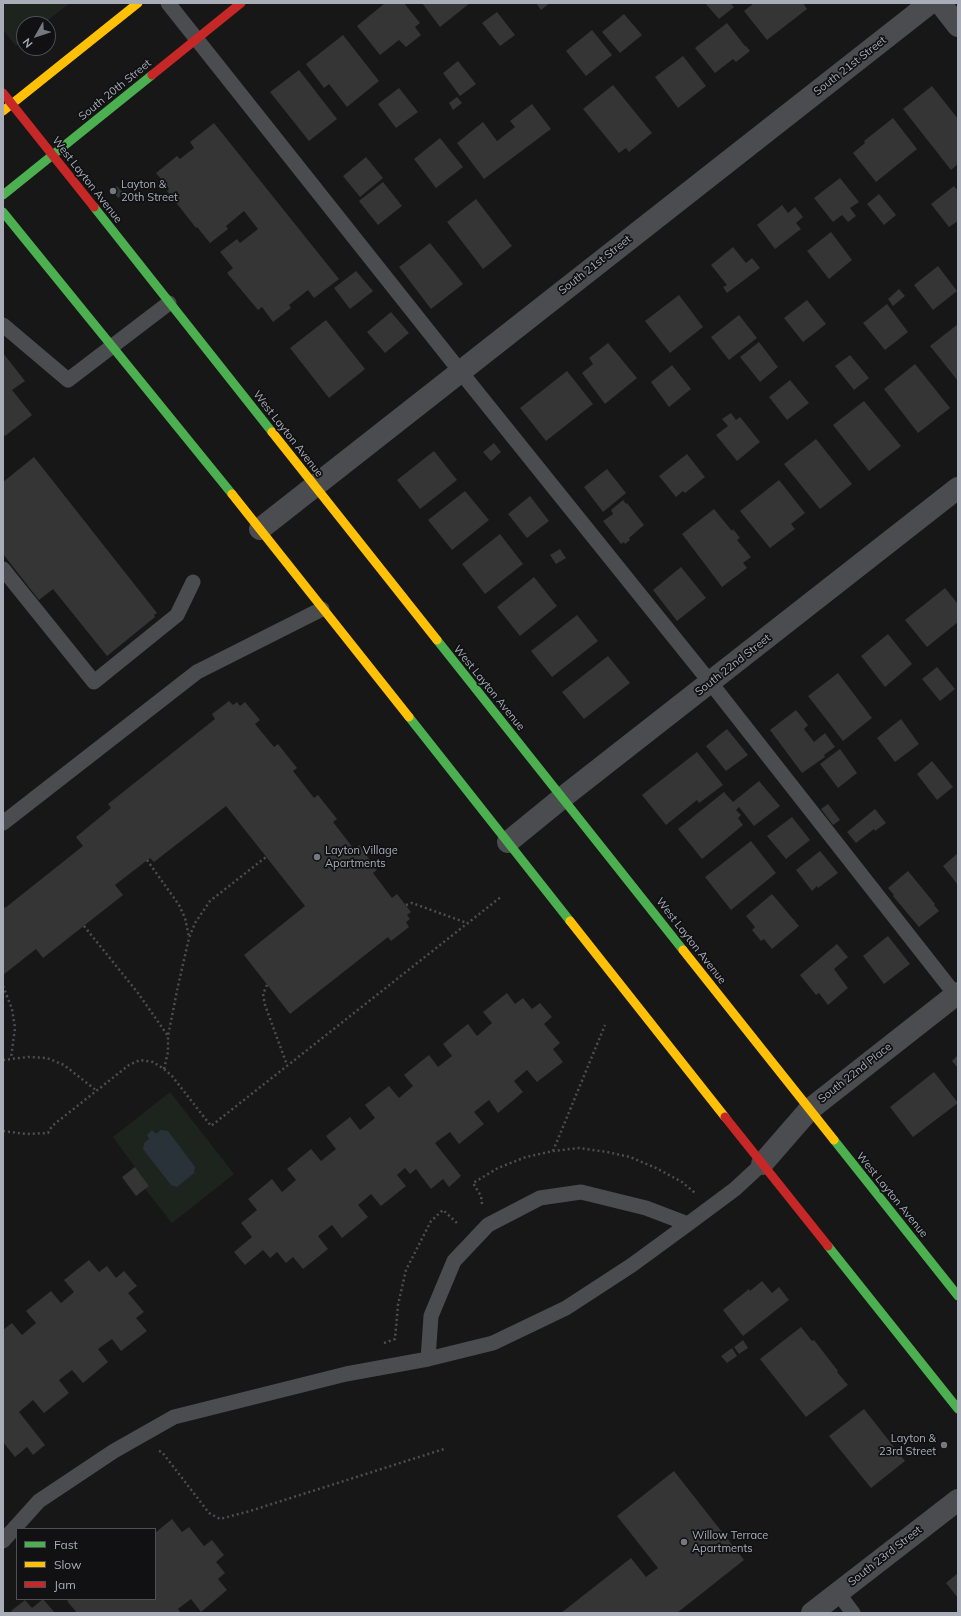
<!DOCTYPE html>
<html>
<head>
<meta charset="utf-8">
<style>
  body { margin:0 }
  #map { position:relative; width:961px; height:1616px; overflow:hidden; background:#171717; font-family:Mulish,sans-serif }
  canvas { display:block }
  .frame { position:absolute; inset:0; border:4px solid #a8adb8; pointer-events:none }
  .legend { position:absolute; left:16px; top:1528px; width:140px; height:72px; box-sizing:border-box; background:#111113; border:1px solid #4d4f55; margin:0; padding:5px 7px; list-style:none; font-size:12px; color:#a8adb8 }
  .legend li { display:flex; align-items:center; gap:8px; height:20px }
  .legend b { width:20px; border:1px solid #4d4f55 }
  .north { position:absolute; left:16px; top:16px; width:40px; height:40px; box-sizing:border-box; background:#111113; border:1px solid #4d4f55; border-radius:50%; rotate:231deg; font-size:11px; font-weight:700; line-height:16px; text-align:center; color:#a8adb8 }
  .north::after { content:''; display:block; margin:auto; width:14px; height:18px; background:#757880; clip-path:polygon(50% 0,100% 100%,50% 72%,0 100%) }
</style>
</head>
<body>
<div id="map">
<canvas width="961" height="1616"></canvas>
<div class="frame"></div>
<ul class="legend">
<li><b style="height:5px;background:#4caf50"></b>Fast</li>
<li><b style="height:5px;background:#ffc107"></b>Slow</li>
<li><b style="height:5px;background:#c62828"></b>Jam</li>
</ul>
<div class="north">N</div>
</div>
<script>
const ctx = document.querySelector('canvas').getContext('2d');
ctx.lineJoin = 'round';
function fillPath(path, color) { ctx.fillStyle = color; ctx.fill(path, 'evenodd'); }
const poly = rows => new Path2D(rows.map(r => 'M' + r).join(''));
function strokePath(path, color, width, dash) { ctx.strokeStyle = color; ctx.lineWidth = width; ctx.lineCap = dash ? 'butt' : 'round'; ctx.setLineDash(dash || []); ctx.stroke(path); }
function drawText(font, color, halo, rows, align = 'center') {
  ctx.font = font + ' Mulish,sans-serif'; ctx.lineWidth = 3.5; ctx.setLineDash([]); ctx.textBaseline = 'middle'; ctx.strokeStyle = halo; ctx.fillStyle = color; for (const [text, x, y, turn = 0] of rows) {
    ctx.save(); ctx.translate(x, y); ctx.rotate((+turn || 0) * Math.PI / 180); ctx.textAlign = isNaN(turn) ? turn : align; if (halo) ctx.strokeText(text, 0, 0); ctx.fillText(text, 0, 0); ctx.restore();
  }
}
const green = poly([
  [3,3,70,3,43,24,24,24,24,39,16,46,3,30],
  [170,1092,234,1174,172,1223,145,1189,149,1186,113,1137]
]);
const water = poly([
  [152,1130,156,1134,161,1130,168,1131,195,1167,194,1173,177,1187,171,1185,143,1149,144,1143,149,1139,147,1135]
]);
const building = poly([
  [385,3,404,3,420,23,415,27,421,35,406,47,399,40,380,55,357,26],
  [422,3,470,3,440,27],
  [536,3,550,3,541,10],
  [705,3,730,3,734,7,719,19],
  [754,3,803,3,807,9,767,40,744,11],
  [497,12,515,35,500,46,482,23],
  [624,14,642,35,620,53,602,32],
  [727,23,745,46,746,46,750,51,736,62,733,59,715,73,695,48],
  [592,30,612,55,586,76,566,51],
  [343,35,379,81,347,107,329,84,324,88,306,64],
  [683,56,706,86,678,108,655,77],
  [458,61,476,84,460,96,443,73],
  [299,70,337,119,309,141,270,92],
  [613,85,652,133,629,152,626,148,619,153,583,109],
  [932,86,958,119,958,164,951,170,903,109],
  [399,88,418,112,396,128,378,104],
  [457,97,462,103,453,110,449,103],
  [532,104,551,129,484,179,457,143,483,122,497,141,515,127,510,121],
  [893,118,917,149,876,182,853,153,865,143,864,141],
  [214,123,339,279,314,298,308,290,289,305,291,308,273,322,262,307,258,310,227,273,233,268,220,252,237,239,240,243,258,229,244,211,226,226,228,229,210,243,197,227,196,228,167,191,169,189,156,173,177,156,180,159,194,148,190,142],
  [440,138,463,167,436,188,414,159],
  [366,157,383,178,360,197,343,176],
  [840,178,859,202,850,208,856,216,848,222,842,215,833,222,814,198],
  [383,182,402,206,378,225,359,201],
  [117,186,124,194,118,198,112,190],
  [954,186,958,191,958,221,949,227,931,204],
  [879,194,896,215,884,225,867,204],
  [476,199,512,246,483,269,447,222],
  [782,205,788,213,795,207,803,217,796,223,801,229,775,249,757,225],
  [831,232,852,260,829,279,807,251],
  [430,243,463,284,431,309,399,267],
  [733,247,746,263,752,258,760,268,727,293,723,287,727,285,711,265],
  [938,266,957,291,933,310,914,285],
  [356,271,373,291,350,309,334,288],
  [899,289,905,296,893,306,888,299],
  [679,295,703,327,670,353,645,321],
  [807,300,826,324,803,342,784,318],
  [887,304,908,332,885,350,863,323],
  [391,312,409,333,385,353,367,332],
  [739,315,757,338,729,360,711,337],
  [326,320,365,369,329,398,290,348],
  [958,324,958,381,930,346],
  [759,342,778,367,760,382,740,357],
  [608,343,637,378,605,404,582,373,593,364,589,358],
  [3,353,25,381,12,390,32,415,5,436,3,433],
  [850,355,869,378,854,390,835,366],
  [915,364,950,408,918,433,884,389],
  [672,365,691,389,669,407,651,382],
  [567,371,593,404,546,441,520,408],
  [790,380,809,403,787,420,769,397],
  [864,401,901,446,869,471,833,425],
  [731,413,736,420,740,417,760,442,737,461,716,435,728,426,722,419],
  [816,439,852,484,820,509,784,464],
  [494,443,501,452,491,461,483,452],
  [434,451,457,480,420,509,397,480],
  [687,454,705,477,685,493,683,491,676,497,659,476],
  [34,457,157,613,154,615,155,617,107,656,53,589,39,600,3,554,3,482],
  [607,469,626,493,603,512,584,487],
  [779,480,805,513,791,524,795,529,770,548,740,511],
  [465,491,489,520,452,550,428,520],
  [530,496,549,521,527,538,508,514],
  [623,500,626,504,627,503,644,525,629,538,630,540,625,544,624,542,621,544,603,521,613,514,611,510],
  [714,509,732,531,733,529,740,538,737,540,751,557,743,563,747,568,722,587,682,534],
  [500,534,523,564,485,594,462,564],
  [560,549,566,558,556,564,550,555],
  [681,567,706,598,677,621,653,590],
  [534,577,557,606,520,636,497,607],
  [945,588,958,604,958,622,927,647,905,620],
  [577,615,598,641,552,677,531,651],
  [888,634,912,664,885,687,861,656],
  [608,656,630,683,584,719,562,692],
  [937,667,955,689,940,701,922,679],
  [838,673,872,718,843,741,808,696],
  [229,701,233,705,237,702,240,706,245,702,260,720,255,724,274,747,278,744,297,768,293,771,314,798,318,795,337,819,333,822,354,849,359,845,377,870,373,873,392,898,397,894,411,912,407,915,410,919,406,922,409,927,391,941,388,937,290,1014,244,955,305,906,226,806,154,862,150,858,115,885,123,895,43,958,36,949,3,975,3,906,5,908,83,846,76,837,111,808,108,804,215,719,212,714],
  [796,710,808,725,804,729,814,742,825,733,835,747,824,755,825,757,802,773,770,730],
  [901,719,919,744,895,762,877,738],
  [727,729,748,755,726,771,706,746],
  [840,749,857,773,838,788,820,764],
  [697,752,723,785,699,803,697,800,666,825,642,795],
  [932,761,953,787,937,800,917,774],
  [759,781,780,806,754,826,739,807,736,810,741,815,738,818,743,825,702,859,678,829,724,792,733,802],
  [828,804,840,820,833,825,821,809],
  [875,809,886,823,875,831,874,829,856,843,847,832],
  [792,817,810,840,786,859,767,836],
  [751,841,776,873,731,910,705,877],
  [820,851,838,873,818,888,817,886,812,891,796,870],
  [958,853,958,885,943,866],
  [908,871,935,904,934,905,939,911,919,927,893,896,894,895,888,888],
  [772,894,799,926,772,949,764,939,761,941,752,930,755,927,746,916],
  [888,936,910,964,884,984,863,956],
  [837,944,848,957,834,969,848,988,828,1005,819,993,816,995,800,975],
  [507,993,515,1004,523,998,532,1009,540,1003,552,1017,544,1024,560,1043,553,1049,563,1062,537,1082,527,1070,514,1081,523,1092,498,1113,489,1100,474,1112,484,1124,459,1144,450,1132,435,1143,461,1176,449,1187,443,1179,431,1189,416,1169,410,1174,405,1168,397,1175,406,1186,381,1206,371,1194,358,1205,368,1217,342,1238,332,1225,318,1236,328,1249,303,1269,293,1257,286,1263,277,1252,270,1258,263,1250,245,1265,234,1252,252,1237,241,1223,257,1210,248,1199,272,1179,282,1192,296,1180,287,1169,311,1149,321,1161,336,1149,326,1136,350,1117,360,1130,375,1118,365,1105,389,1086,399,1098,413,1086,404,1075,429,1055,438,1067,452,1056,443,1044,468,1024,477,1036,492,1023,483,1012],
  [958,1055,958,1068,952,1061],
  [934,1072,958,1103,913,1137,890,1107],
  [135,1167,149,1186,136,1196,122,1177],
  [89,1260,99,1272,107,1266,116,1278,124,1271,137,1286,128,1293,144,1312,136,1318,147,1331,121,1351,112,1339,98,1349,108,1362,83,1383,72,1370,59,1380,69,1393,44,1413,33,1400,19,1412,45,1445,33,1455,27,1447,15,1457,3,1442,3,1330,12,1323,22,1335,36,1323,26,1311,51,1291,61,1303,74,1292,64,1280],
  [762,1281,772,1293,779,1287,789,1300,743,1336,723,1310,749,1289,750,1291],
  [801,1327,812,1341,814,1340,838,1371,837,1372,848,1385,806,1417,760,1359],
  [743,1340,748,1348,739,1354,734,1347],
  [732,1348,737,1356,727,1363,721,1356],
  [864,1409,905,1461,871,1488,829,1436],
  [674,1471,744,1560,677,1613,561,1613,631,1558,646,1577,658,1568,617,1516],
  [172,1519,182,1532,189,1527,204,1546,212,1540,224,1555,216,1562,225,1573,218,1579,227,1590,201,1612,191,1599,178,1609,181,1613,77,1613,67,1601,70,1599,155,1599,155,1533],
  [958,1573,958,1598,946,1583],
  [43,1599,55,1613,13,1613,11,1611,25,1600,32,1608]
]);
const path = poly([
  [147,860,179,905,185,918,189,937],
  [406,905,412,903,467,923],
  [84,926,138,993,168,1036],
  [267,985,263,994,265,1005,287,1065],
  [3,986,12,1009,15,1028,11,1058],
  [3,1060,28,1057,47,1058,64,1065,97,1091],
  [164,1069,168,1052,168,1036,178,986,189,938,195,923,210,901,266,857],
  [3,1131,26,1134,48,1133,52,1126,129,1065,140,1060,153,1062,164,1069,172,1076,211,1126,502,896],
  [553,1151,605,1025],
  [482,1204,481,1196,473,1183,498,1168,526,1157,553,1151,579,1148,607,1152,630,1157,656,1168,682,1182,695,1193],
  [384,1343,395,1339,398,1305,406,1270,431,1221,443,1210,458,1224,459,1224],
  [159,1451,162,1452,209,1513,220,1519,250,1511,444,1449]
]);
const lane = poly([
  [168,3,460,371,710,682,958,998],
  [3,325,68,380,169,303],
  [3,569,94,682,177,615,193,582],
  [3,823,197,672,322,609],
  [428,1359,493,1343,566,1308,632,1265,688,1224],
  [3,1541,39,1501,114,1451,174,1417,346,1374,428,1359,431,1316,454,1261,488,1225,540,1198,581,1192,646,1208,688,1224,735,1189,762,1164],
  [838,1593,853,1613]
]);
const street = poly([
  [940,3,958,26],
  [260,529,930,3],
  [508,842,562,798,958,488],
  [762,1164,809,1110,958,993],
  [812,1613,958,1500]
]);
const fast = poly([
  [3,195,152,75],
  [94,207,272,432],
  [3,212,232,494],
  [437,640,683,950],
  [409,717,570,921],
  [834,1140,958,1296],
  [828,1246,958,1409]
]);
const slow = poly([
  [3,111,138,3],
  [272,432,437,640],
  [232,494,409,717],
  [570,921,725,1117],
  [683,950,834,1140]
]);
const jam = poly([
  [152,75,241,3],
  [3,93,94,207],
  [725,1117,828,1246]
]);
const markers = [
  [113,191,4,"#757880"],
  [317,857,4,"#757880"],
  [944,1445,4,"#757880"],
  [684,1542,4,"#757880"]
];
const streetNames = [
  ["South 21st Street",850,66,-38],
  ["South 20th Street",115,90,-39],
  ["West Layton Avenue",87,180,52],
  ["South 21st Street",595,265,-38],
  ["West Layton Avenue",288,434,52],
  ["South 22nd Street",733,665,-38],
  ["West Layton Avenue",489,688,51],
  ["West Layton Avenue",691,941,52],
  ["South 22nd Place",855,1073,-38],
  ["West Layton Avenue",892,1195,51],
  ["South 23rd Street",885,1556,-38]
];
const poiNames = [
  ["Layton &",121,185],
  ["20th Street",121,198],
  ["Layton Village",325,851],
  ["Apartments",325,864],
  ["Layton &",936,1439,"right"],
  ["23rd Street",936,1452,"right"],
  ["Willow Terrace",692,1536],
  ["Apartments",692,1549]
];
fillPath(green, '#1d241e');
fillPath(water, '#2a3239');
fillPath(building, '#353536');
strokePath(path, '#4d4e52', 2.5, [2, 3]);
strokePath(lane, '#4b4c50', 15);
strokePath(street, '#4b4c50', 22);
strokePath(fast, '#4caf50', 9);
strokePath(slow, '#ffc107', 9);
strokePath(jam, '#c62828', 9);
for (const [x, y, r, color] of markers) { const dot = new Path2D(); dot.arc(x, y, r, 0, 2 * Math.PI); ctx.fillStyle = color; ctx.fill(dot); strokePath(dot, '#111113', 1.5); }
drawText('11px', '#a8adb8', '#111113', streetNames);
drawText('11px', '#a8adb8', '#111113', poiNames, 'left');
</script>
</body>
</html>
